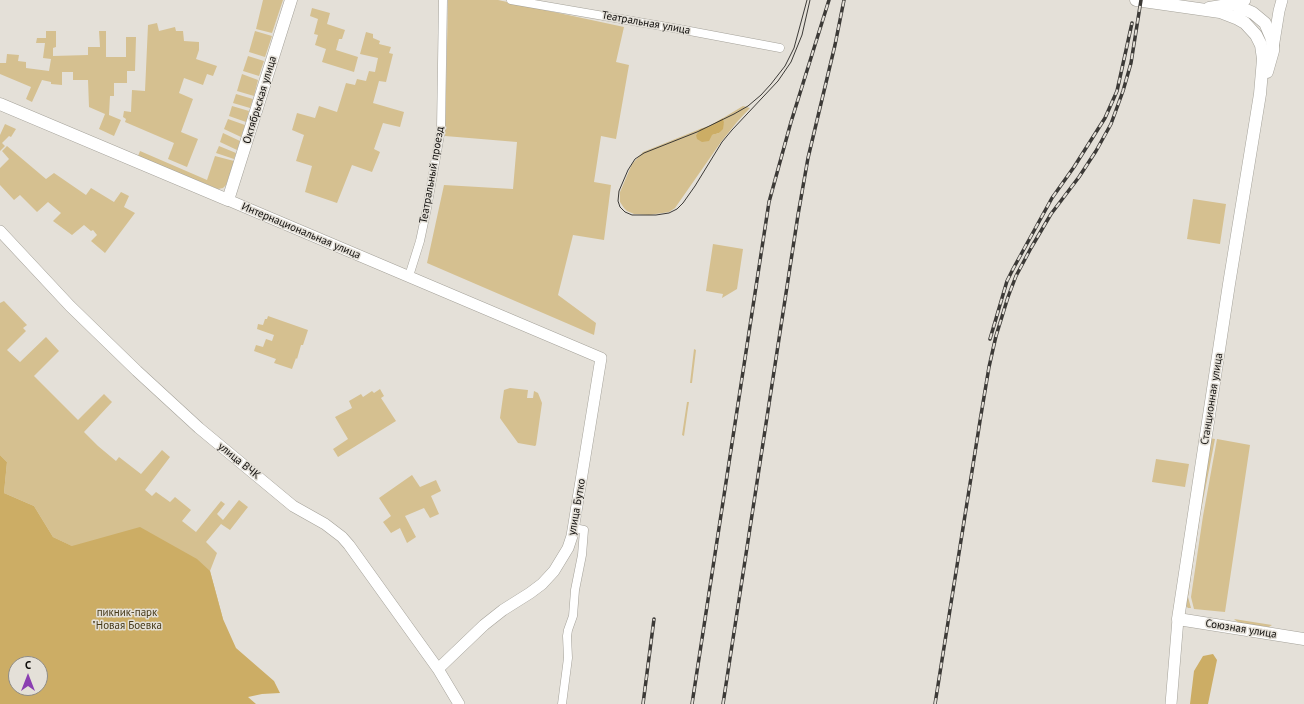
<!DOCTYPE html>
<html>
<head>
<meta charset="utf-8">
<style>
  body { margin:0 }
  #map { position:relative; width:1304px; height:704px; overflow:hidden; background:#e4e0d8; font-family:"PT Sans",sans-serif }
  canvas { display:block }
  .north { position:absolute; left:8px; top:656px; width:40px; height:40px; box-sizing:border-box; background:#e4e0d8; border:1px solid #8f8c86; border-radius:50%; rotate:0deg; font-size:11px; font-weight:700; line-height:16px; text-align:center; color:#0f0d0b }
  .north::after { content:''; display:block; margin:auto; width:14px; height:18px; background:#8b3fb1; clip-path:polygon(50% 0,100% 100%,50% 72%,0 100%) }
</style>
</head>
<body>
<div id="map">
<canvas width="1304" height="704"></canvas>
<div class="north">С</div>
</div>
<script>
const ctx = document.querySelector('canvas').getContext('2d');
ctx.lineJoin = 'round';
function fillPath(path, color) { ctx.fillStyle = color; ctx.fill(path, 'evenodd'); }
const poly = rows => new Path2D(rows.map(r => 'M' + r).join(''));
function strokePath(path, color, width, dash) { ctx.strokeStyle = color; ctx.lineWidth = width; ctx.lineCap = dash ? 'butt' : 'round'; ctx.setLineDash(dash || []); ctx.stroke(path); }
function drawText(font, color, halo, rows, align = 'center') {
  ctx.font = font + ' "PT Sans",sans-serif'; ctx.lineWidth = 3; ctx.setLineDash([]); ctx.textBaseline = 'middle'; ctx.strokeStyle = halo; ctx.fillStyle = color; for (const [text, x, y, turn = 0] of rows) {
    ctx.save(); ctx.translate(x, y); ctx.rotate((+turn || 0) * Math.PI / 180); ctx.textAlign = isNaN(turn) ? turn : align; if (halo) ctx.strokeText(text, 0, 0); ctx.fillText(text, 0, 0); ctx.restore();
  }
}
const green = poly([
  [263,0,283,0,272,33,256,29],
  [448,0,498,0,624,27,616,62,629,65,616,139,601,136,594,182,611,185,604,240,573,235,558,295,596,323,594,335,427,263,444,185,513,189,517,142,445,136],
  [312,8,330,13,327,24,345,30,342,39,339,39,336,50,358,57,354,72,322,62,326,49,315,45,318,35,314,34,318,19,310,16],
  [157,23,159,31,175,27,176,31,183,31,184,41,199,42,199,50,196,59,217,66,213,76,207,74,203,85,184,78,179,93,193,99,181,132,198,139,187,167,168,159,174,143,125,122,126,119,123,117,124,111,131,112,132,90,145,91,148,25],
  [46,31,56,31,56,47,53,48,53,56,88,55,88,47,100,47,99,31,106,31,106,57,126,57,126,37,136,37,135,71,127,71,127,83,114,83,114,96,110,96,109,115,121,120,114,136,99,129,105,114,89,107,88,80,73,80,73,72,62,72,62,85,51,84,51,82,42,80,32,102,26,99,31,87,0,74,0,63,6,63,7,54,19,55,18,61,26,62,26,68,49,71,51,59,43,58,45,43,36,43,37,38,46,38],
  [255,31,272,36,265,57,249,52],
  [366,32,373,34,373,38,380,41,379,44,391,47,389,53,393,54,386,82,379,81,373,103,404,112,400,127,383,123,374,149,380,152,372,172,352,165,337,203,305,192,312,166,296,161,304,135,292,130,297,113,315,118,319,106,337,112,346,83,355,85,357,79,366,81,369,71,375,72,378,58,360,54],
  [248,56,264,61,259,76,243,71],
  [242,74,258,80,254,96,237,91],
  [236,94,253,99,250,108,233,103],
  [232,106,249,111,246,122,229,116],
  [743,106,750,108,737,122,721,142,675,208,669,212,649,215,634,214,627,211,624,208,620,202,620,192,632,164,643,152,700,129,696,135,712,135,719,133,724,122,723,118],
  [228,119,245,125,241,137,224,129],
  [5,124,16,129,11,137,9,136,2,143,5,146,0,151,0,135],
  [223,133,240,141,237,150,220,142],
  [7,146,46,179,54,173,86,195,91,188,114,202,121,192,129,196,124,207,135,213,105,253,91,241,97,235,93,230,91,231,84,225,72,235,53,221,61,213,48,202,37,212,20,195,14,200,0,185,0,168,9,159,2,151],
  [219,146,236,153,234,159,216,153],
  [140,151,207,180,215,156,234,161,226,185,223,188,218,189,138,156],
  [1193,199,1226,204,1220,244,1187,239],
  [713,244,743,249,737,289,722,298,723,294,706,291],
  [4,301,27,325,23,328,26,331,7,350,20,362,46,337,59,351,34,376,78,420,104,394,112,402,84,432,98,446,116,461,119,457,141,474,162,450,170,457,145,490,152,496,156,492,170,502,175,497,191,510,182,521,196,532,221,501,225,504,217,514,223,520,239,500,248,507,230,530,221,524,206,542,217,553,210,571,223,619,53,537,34,506,4,493,7,462,0,455,0,303],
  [268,316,308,330,303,345,301,345,297,359,296,358,292,369,274,363,276,359,254,351,256,345,263,347,266,339,272,341,274,335,257,329,258,324,263,325,265,319,267,319],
  [694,349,696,350,692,383,690,383],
  [510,388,528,390,527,398,533,398,534,391,538,393,542,403,536,445,535,446,518,443,502,421,500,418,504,390],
  [380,389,384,396,381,398,396,421,338,457,333,449,348,439,335,417,352,408,349,401,361,394,363,397,372,391,374,393],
  [687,402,689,402,688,408,684,436,682,435],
  [1209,438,1215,439,1200,516,1188,597,1191,608,1188,608,1186,606],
  [1217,439,1250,445,1225,612,1194,609,1191,597,1203,516],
  [1156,459,1189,464,1185,487,1152,482],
  [412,475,420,487,436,480,441,491,431,496,439,514,430,518,424,508,405,516,416,537,407,543,400,528,391,533,383,522,391,516,379,498],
  [1234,619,1272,625,1269,627,1239,623]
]);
const forest = poly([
  [723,118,724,122,723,129,719,133,712,135,709,141,702,142,697,139,696,135,700,129,709,126],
  [0,455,7,462,4,493,34,506,53,537,72,546,140,527,197,559,210,571,223,619,236,648,274,681,280,693,262,694,248,697,256,704,0,704],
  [16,664,40,664,40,688,16,688],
  [1213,654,1217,660,1208,704,1190,704,1194,671,1203,656]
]);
const street = poly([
  [511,0,679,29,780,48],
  [409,276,420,241,427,208,441,129,443,0],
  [562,704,568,658,567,636,568,630,573,616,575,590,582,555,584,530,574,528]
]);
const secondary = poly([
  [1233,4,1245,0],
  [1273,48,1279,11,1282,0],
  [228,200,601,358,572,536,568,548,554,571,542,584,530,593,503,610,484,625,438,669],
  [0,231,70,306,137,371,199,428,293,506,325,524,342,537,349,545,438,669,459,704],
  [1171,704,1178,619]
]);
const primary = poly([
  [1136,0,1220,12,1238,19,1245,23,1256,35,1261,45,1263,59,1260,94,1229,284,1178,619,1304,639],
  [1209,8,1233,4,1253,13,1265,23,1271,37,1273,43,1273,51,1267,72],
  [0,104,228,200,291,0]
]);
const tram = poly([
  [807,0,794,48,785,66,771,84,761,95,748,106,734,114,697,132,644,153,635,159,628,170,619,191,618,201,620,207,625,212,632,215,656,215,669,213,677,209,683,203,695,186,722,142,732,130,778,81,791,62,802,35,810,0]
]);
const rail = poly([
  [990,339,1007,281,1013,269,1052,198,1074,167,1105,118,1117,91,1132,23],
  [643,704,654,619],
  [692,704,769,202,791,122,829,0],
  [723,704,798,215,808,158,835,45,844,0],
  [935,704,980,421,989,367,996,336,1008,297,1016,276,1031,248,1051,214,1079,177,1096,151,1111,124,1123,91,1131,63,1141,0]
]);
const streetNames = [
  ["Театральная улица",646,23,10],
  ["Октябрьская улица",260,100,-73],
  ["Театральный проезд",432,175,-80],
  ["Интернациональная улица",301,231,23],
  ["Станционная улица",1212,399,-81],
  ["улица ВЧК",239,461,39],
  ["улица Бутко",577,507,-80],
  ["Союзная улица",1241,629,9]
];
const parkNames = [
  ["пикник-парк",127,613],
  ["\"Новая Боевка",127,626]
];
fillPath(green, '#d5c090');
fillPath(forest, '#ccad65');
strokePath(street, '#a4a199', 9);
strokePath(secondary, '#a4a199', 12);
strokePath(primary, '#a4a199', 13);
strokePath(street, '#fff', 8);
strokePath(secondary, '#fff', 11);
strokePath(primary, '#fff', 12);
strokePath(tram, '#3c3a37', 1);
strokePath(rail, '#3c3a37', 3.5);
strokePath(rail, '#e4e0d8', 2, [6]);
drawText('11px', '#0f0d0b', '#e4e0d8', streetNames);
drawText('11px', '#453818', '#e4e0d8', parkNames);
</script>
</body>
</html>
